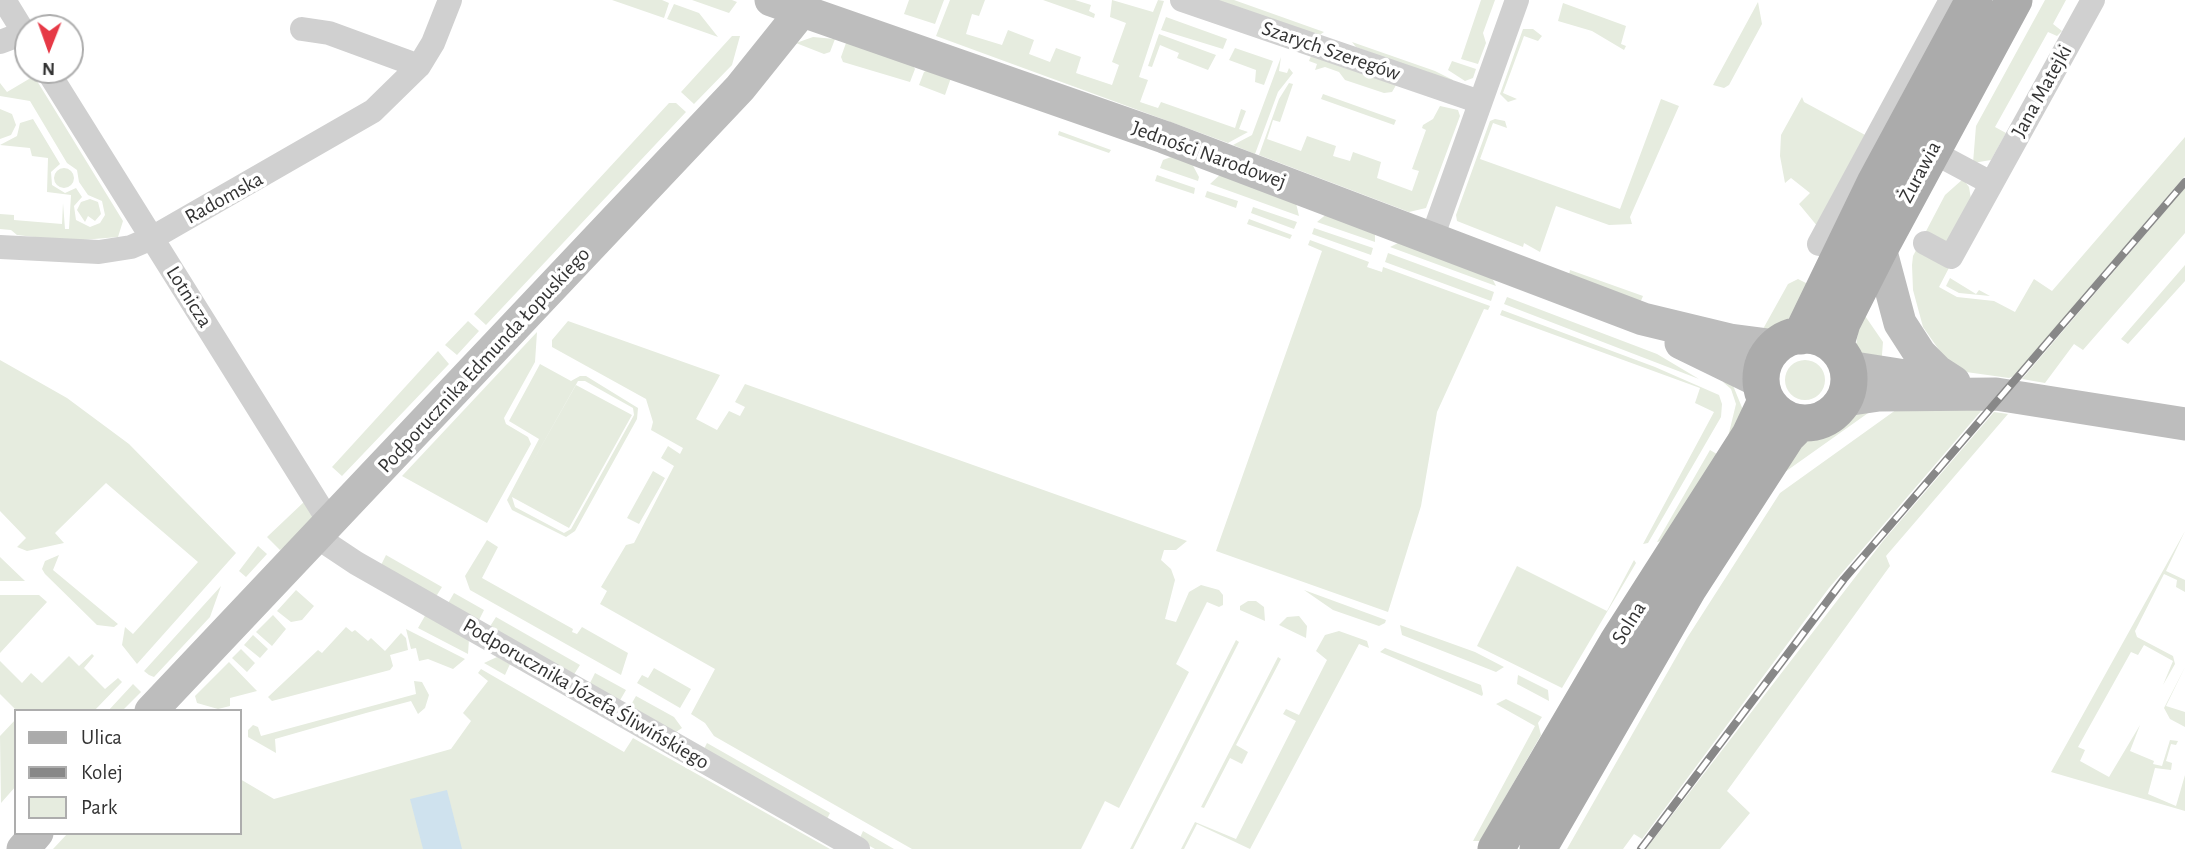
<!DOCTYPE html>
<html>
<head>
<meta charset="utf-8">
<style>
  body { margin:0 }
  #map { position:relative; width:2185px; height:849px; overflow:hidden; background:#fff; font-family:"Alegreya Sans",sans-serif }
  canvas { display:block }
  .legend { position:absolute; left:14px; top:709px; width:228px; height:126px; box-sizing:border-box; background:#fff; border:2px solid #adadad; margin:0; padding:9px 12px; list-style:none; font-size:21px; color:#333 }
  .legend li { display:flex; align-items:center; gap:14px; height:35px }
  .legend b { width:35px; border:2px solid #adadad }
  .north { position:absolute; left:14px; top:14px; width:70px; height:70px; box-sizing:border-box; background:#fff; border:2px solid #adadad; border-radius:50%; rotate:181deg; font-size:19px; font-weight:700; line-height:28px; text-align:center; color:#333 }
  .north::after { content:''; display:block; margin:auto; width:24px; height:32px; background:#e63946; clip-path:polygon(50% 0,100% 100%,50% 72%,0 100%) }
</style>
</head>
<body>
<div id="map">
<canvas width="2185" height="849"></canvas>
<ul class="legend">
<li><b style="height:9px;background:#ababab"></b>Ulica</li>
<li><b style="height:9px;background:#888"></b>Kolej</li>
<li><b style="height:19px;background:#e6ecdf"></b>Park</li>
</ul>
<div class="north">N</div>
</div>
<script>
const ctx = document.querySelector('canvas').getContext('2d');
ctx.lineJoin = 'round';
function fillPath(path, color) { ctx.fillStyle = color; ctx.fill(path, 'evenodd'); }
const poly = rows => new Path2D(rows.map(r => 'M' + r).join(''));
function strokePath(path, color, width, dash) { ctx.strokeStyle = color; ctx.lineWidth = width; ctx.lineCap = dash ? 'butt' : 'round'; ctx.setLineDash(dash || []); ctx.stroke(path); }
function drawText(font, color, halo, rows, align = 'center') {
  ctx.font = font + ' "Alegreya Sans",sans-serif'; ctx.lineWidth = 7; ctx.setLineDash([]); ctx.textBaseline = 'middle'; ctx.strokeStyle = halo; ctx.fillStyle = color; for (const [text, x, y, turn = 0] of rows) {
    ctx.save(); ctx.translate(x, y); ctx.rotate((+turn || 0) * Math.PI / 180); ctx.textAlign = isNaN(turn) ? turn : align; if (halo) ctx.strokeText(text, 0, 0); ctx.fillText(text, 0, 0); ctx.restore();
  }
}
const green = poly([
  [612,0,662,0,669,3,664,18],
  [692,0,732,0,737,2,729,13],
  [909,0,944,0,935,24,904,14],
  [950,0,985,0,979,16,972,14,966,34,1002,45,1008,30,1034,40,1029,54,1050,62,1056,48,1081,57,1076,73,1112,85,1119,65,1112,62,1126,23,1110,17,1112,0,1153,12,1158,0,1164,1,1139,77,1148,80,1140,102,1158,108,1161,102,1235,128,1241,109,1246,111,1239,129,1248,132,1228,143,936,36],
  [1043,0,1075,0,1091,5,1089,11,1095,14,1094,18],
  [1206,0,1234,0,1324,32,1318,36],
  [1481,0,1495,0,1483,33,1486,43,1478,64,1461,59],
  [2045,0,2066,0,2053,24,2062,31,2057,36,2048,32,1995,127,2006,133,1991,160,1973,163,1976,126],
  [1758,2,1762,24,1729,85,1724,88,1713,85],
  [1563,3,1626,26,1621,44,1626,46,1624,50,1592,31,1558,21],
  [674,4,699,13,718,37,667,19],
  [1166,17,1227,39,1223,49,1161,30],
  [1523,29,1533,29,1542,36,1538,41,1524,36,1503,93,1517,99,1508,102,1500,94],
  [1159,34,1216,55,1208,70,1177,58,1179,53,1160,45,1152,67,1148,66],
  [732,36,740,36,732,65,694,104,681,92],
  [813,37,835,39,830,52,824,54,796,43],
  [1352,42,1435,71,1453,80,1453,83,1356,47],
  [846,43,911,62,915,69,910,82,843,62,841,57],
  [1235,48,1273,61,1264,85,1255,82,1256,70,1229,60],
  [1311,56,1397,82,1395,87,1392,92,1384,93,1345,80,1339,72,1325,67,1315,70,1317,64,1309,61],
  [1281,57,1279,71,1287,73,1289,68,1293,73,1278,92,1255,154,1233,145,1252,135],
  [1452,61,1476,69,1473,78,1465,81,1448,70],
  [932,68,952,75,945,95,919,85,924,72],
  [34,76,123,221,118,237,70,241,17,235,11,230,0,229,0,214,14,215,14,220,62,224,63,203,65,229,69,229,71,195,47,192,48,158,32,156,30,148,0,145,17,136,20,123,33,119,60,164,51,172,52,185,65,193,76,188,82,197,74,206,76,220,90,227,100,223,105,215,102,201,88,195,79,182,77,170,67,163,30,101,0,96,0,83,7,92],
  [1289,83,1293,84,1280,122,1273,120,1267,139,1301,151,1307,136,1336,146,1333,156,1350,161,1353,152,1381,162,1377,178,1412,191,1419,171,1412,169,1426,130,1422,128,1423,125,1433,119,1440,106,1458,110,1460,116,1426,208,1409,212,1259,155,1279,99],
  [1323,94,1396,120,1394,125,1321,99],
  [1802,97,1804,102,1867,136,1818,227,1799,204,1810,193,1791,178,1785,183,1780,156,1781,135],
  [1661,99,1679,106,1630,217,1632,224,1609,225,1556,206,1540,252,1524,243,1523,247,1457,221,1456,215,1490,121,1495,119,1505,121,1507,128,1493,123,1480,159,1620,209],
  [669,103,676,103,686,112,486,325,474,314],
  [0,109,12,114,16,125,11,135,0,139],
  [1059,131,1111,150,1109,153,1058,135],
  [2185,137,2185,176,2014,376,2009,378,1966,372,1944,357,1923,327,1913,290,1912,265,1913,256,1945,195,1963,179,1969,187,1971,199,1951,264,1939,287,1957,297,1994,301,2015,312,2034,279,2052,291],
  [1174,156,1190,160,1199,177,1198,181,1160,168,1163,160],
  '54 178a10 10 0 1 1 20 0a10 10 0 1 1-20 0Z',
  [1224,171,1295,199,1299,216,1210,184],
  [1157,175,1195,188,1194,194,1155,181],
  [2185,188,2185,233,2083,350,2074,344,2045,383,2022,379],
  [1207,191,1238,201,1236,208,1205,197],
  [90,199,98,202,101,214,95,221,88,216,85,222,77,210,81,202],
  [1253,207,1297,222,1294,229,1251,213],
  [1329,212,1375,231,1375,242,1317,222],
  [1249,219,1292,235,1290,239,1247,224],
  [1314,228,1373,248,1371,255,1312,234],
  [1310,240,1369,262,1367,267,1382,272,1383,267,1490,306,1488,310,1484,309,1437,412,1421,506,1388,612,1216,551,1322,251,1308,245],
  [1404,240,1492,278,1496,286,1390,247],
  [1388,253,1494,292,1491,301,1385,262],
  [2185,265,2185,281,2128,344,2121,339],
  [1570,270,1643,296,1640,303,1569,275],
  [1950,278,1976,294,1979,290,1990,296,1959,293,1946,286],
  [1798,279,1812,286,1790,321,1763,335,1763,329,1788,284],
  [1507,297,1657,354,1699,379,1504,304],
  [1502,310,1655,367,1719,395,1722,404,1721,417,1648,543,1643,544,1714,412,1695,403,1700,388,1500,315],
  [1861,310,1883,342,1881,367,1859,353,1856,346],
  [468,321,479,331,457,355,445,345],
  [568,321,720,375,696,419,717,430,729,411,740,416,745,407,735,402,745,384,1187,541,1176,550,1164,550,1161,560,1171,569,1175,580,1165,619,1176,622,1189,592,1201,585,1219,590,1223,595,1223,605,1219,607,1207,602,1176,664,1189,672,1119,808,1105,801,1081,849,912,849,714,736,705,723,691,714,715,669,600,604,607,591,601,587,626,545,634,543,674,466,661,458,668,446,680,454,683,448,651,430,653,422,646,399,552,347,552,340],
  [537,332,535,362,504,418,506,424,528,437,531,444,487,523,402,476],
  [438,351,449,364,342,476,332,467],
  '1785 380a20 20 0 1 1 40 0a20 20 0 1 1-40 0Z',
  [0,360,67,398,129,444,236,553,137,664,122,645,125,627,133,634,198,562,106,483,55,533,64,543,27,551,17,547,26,538,0,511],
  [540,364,571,381,580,376,586,376,638,408,637,419,575,531,566,537,512,510,507,500,539,439,509,421],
  [578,381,585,381,633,408,634,415,571,529,564,533,515,507,512,497,569,528,632,415,576,385,524,477],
  [1723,382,1732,383,1743,410,1728,437,1736,404,1731,389],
  [1878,406,1785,472,1800,444,1837,429,1856,411],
  [1900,407,1982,410,1829,588,1642,839,1634,834,1623,849,1567,849,1687,638,1780,493],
  [1994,412,2008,414,1886,556,1890,566,1727,791,1750,813,1720,849,1646,849,1883,541],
  [1710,450,1722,457,1670,539,1657,542],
  [653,471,665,478,639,524,627,518],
  [305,501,313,517,311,530,280,550,267,537],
  [2185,531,2166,571,2185,580,2185,592,2176,587,2177,580,2164,574,2135,631,2137,637,2173,656,2175,664,2163,685,2173,661,2144,645,2138,655,2131,652,2078,747,2085,750,2080,761,2109,777,2140,725,2130,751,2154,761,2153,764,2162,766,2170,740,2178,741,2176,745,2171,744,2166,761,2172,763,2171,770,2155,768,2148,794,2176,806,2185,775,2185,811,2051,772],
  [487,540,498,547,482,578,573,629,572,632,577,634,582,627,628,653,621,675,470,590,465,576],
  [258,546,267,554,246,577,239,571],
  [59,555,53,570,118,624,114,627,97,625,45,574,42,569,45,561],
  [386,555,442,587,437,595,431,596,380,567],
  [0,557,25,581,0,581],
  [1634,560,1636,563,1562,688,1477,646,1517,566,1607,611],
  [221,586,210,617,154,677,149,675,144,671],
  [296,590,314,606,302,620,291,622,277,611],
  [1304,590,1386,620,1385,623,1379,626,1333,610],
  [454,593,484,610,478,622,447,605],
  [0,595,39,595,47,602,0,653],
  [1248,601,1256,601,1264,607,1265,621,1240,610,1240,606],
  [426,614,469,639,468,654,418,628],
  [273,615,286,629,272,646,256,632],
  [1299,616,1307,626,1306,638,1279,625,1287,617],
  [496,617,580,665,573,676,489,628],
  [1400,625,1475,652,1504,667,1496,672,1402,635],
  [346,627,352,632,355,630,368,641,371,638,385,651,401,633,406,638,408,650,390,655,393,666,390,670,272,701,268,697,318,650,322,653],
  [406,629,465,659,453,669,428,659,419,661,416,648,411,649],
  [1339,631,1367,641,1369,648,1359,644,1250,849,1197,824,1184,849,1181,849,1195,822,1236,839,1296,721,1283,714,1286,709,1299,715,1327,660,1316,651,1325,635],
  [253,635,268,649,260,658,244,645],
  [1236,640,1239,642,1179,760,1133,849,1130,849],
  [1385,648,1481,685,1483,694,1482,696,1380,652],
  [241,649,255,663,247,672,232,658],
  [92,654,94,656,84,668,105,689,118,678,122,682,94,711,17,711,0,694,0,661,22,683,31,673,42,683,69,656,79,666],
  [497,657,510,664,505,675,484,663],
  [1278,657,1281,659,1236,745,1248,752,1242,764,1230,758,1204,808,1201,807],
  [229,662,257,691,230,698,230,706,218,709,197,703,195,696],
  [2185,667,2166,706,2185,712,2185,727,2170,719,2164,708],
  [654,668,691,689,680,708,637,683,642,675,648,678],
  [481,669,624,752,633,738,830,849,53,849,68,833,240,833,240,779,274,799,451,749,471,721,463,713,488,681,478,673],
  [595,673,626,690,619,702,589,685],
  [1518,675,1548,690,1549,701,1517,684],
  [414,681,422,682,429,695,425,708,418,714,411,701,366,713,275,739,276,753,248,737,248,730,253,725,258,727,261,736,416,694],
  [133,684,141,692,122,711,108,711],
  [636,696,674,717,682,728,676,732,629,708],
  [1506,699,1542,717,1538,723,1541,735,1480,841,1473,841,1535,726,1496,704],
  [16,719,16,786,1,803,0,736],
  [707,743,830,813,826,821,703,751],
  [863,831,894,849,875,849,859,840]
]);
const water = poly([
  [447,790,462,849,423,849,410,799]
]);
const street = poly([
  [4,0,28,39],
  [1182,0,1480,102],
  [302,29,329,33,419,66],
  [0,42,24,33],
  [47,70,330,523],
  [1931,151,1991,183],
  [1432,238,1517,0],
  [1925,243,1951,257,2093,0],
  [1819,244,1951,0],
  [0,247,99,252,131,247,152,238,373,111,419,66,433,43,450,0],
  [317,537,356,563,858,849]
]);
const secondary = poly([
  [771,0,1164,137,1643,319,1730,340,1776,346],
  [1880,248,1900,323,1920,354,1937,371,1954,382],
  [1681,343,1761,382],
  [1848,367,1918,378],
  [1845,400,1879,395,1996,394,2185,424],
  [151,711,740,88,801,12],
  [23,849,37,833]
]);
const primary = poly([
  '1761 379a44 44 0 1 1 88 0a44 44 0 1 1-88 0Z',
  [1801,336,1875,183,1974,0],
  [1835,347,1842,323,1880,248,2014,0],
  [1496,849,1617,643,1750,435,1766,401],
  [1538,849,1688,589,1787,436,1800,423]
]);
const rail = poly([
  [1641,849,1844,579,2185,182]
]);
const streetNames = [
  ["Szarych Szeregów",1331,51,19],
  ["Jana Matejki",2042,91,-61],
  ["Jedności Narodowej",1209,155,20],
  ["Żurawia",1920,172,-62],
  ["Radomska",224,198,-29],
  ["Lotnicza",189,297,58],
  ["Podporucznika Edmunda Łopuskiego",484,360,-47],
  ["Solna",1629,623,-58],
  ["Podporucznika Józefa Śliwińskiego",586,694,30]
];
fillPath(green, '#e6ecdf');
fillPath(water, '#cfe2ee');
strokePath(street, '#d0d0d0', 24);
strokePath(secondary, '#bdbdbd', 33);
strokePath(primary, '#ababab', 37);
strokePath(rail, '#888', 8);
strokePath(rail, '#fff', 5, [16]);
drawText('21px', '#333', '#fff', streetNames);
</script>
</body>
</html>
